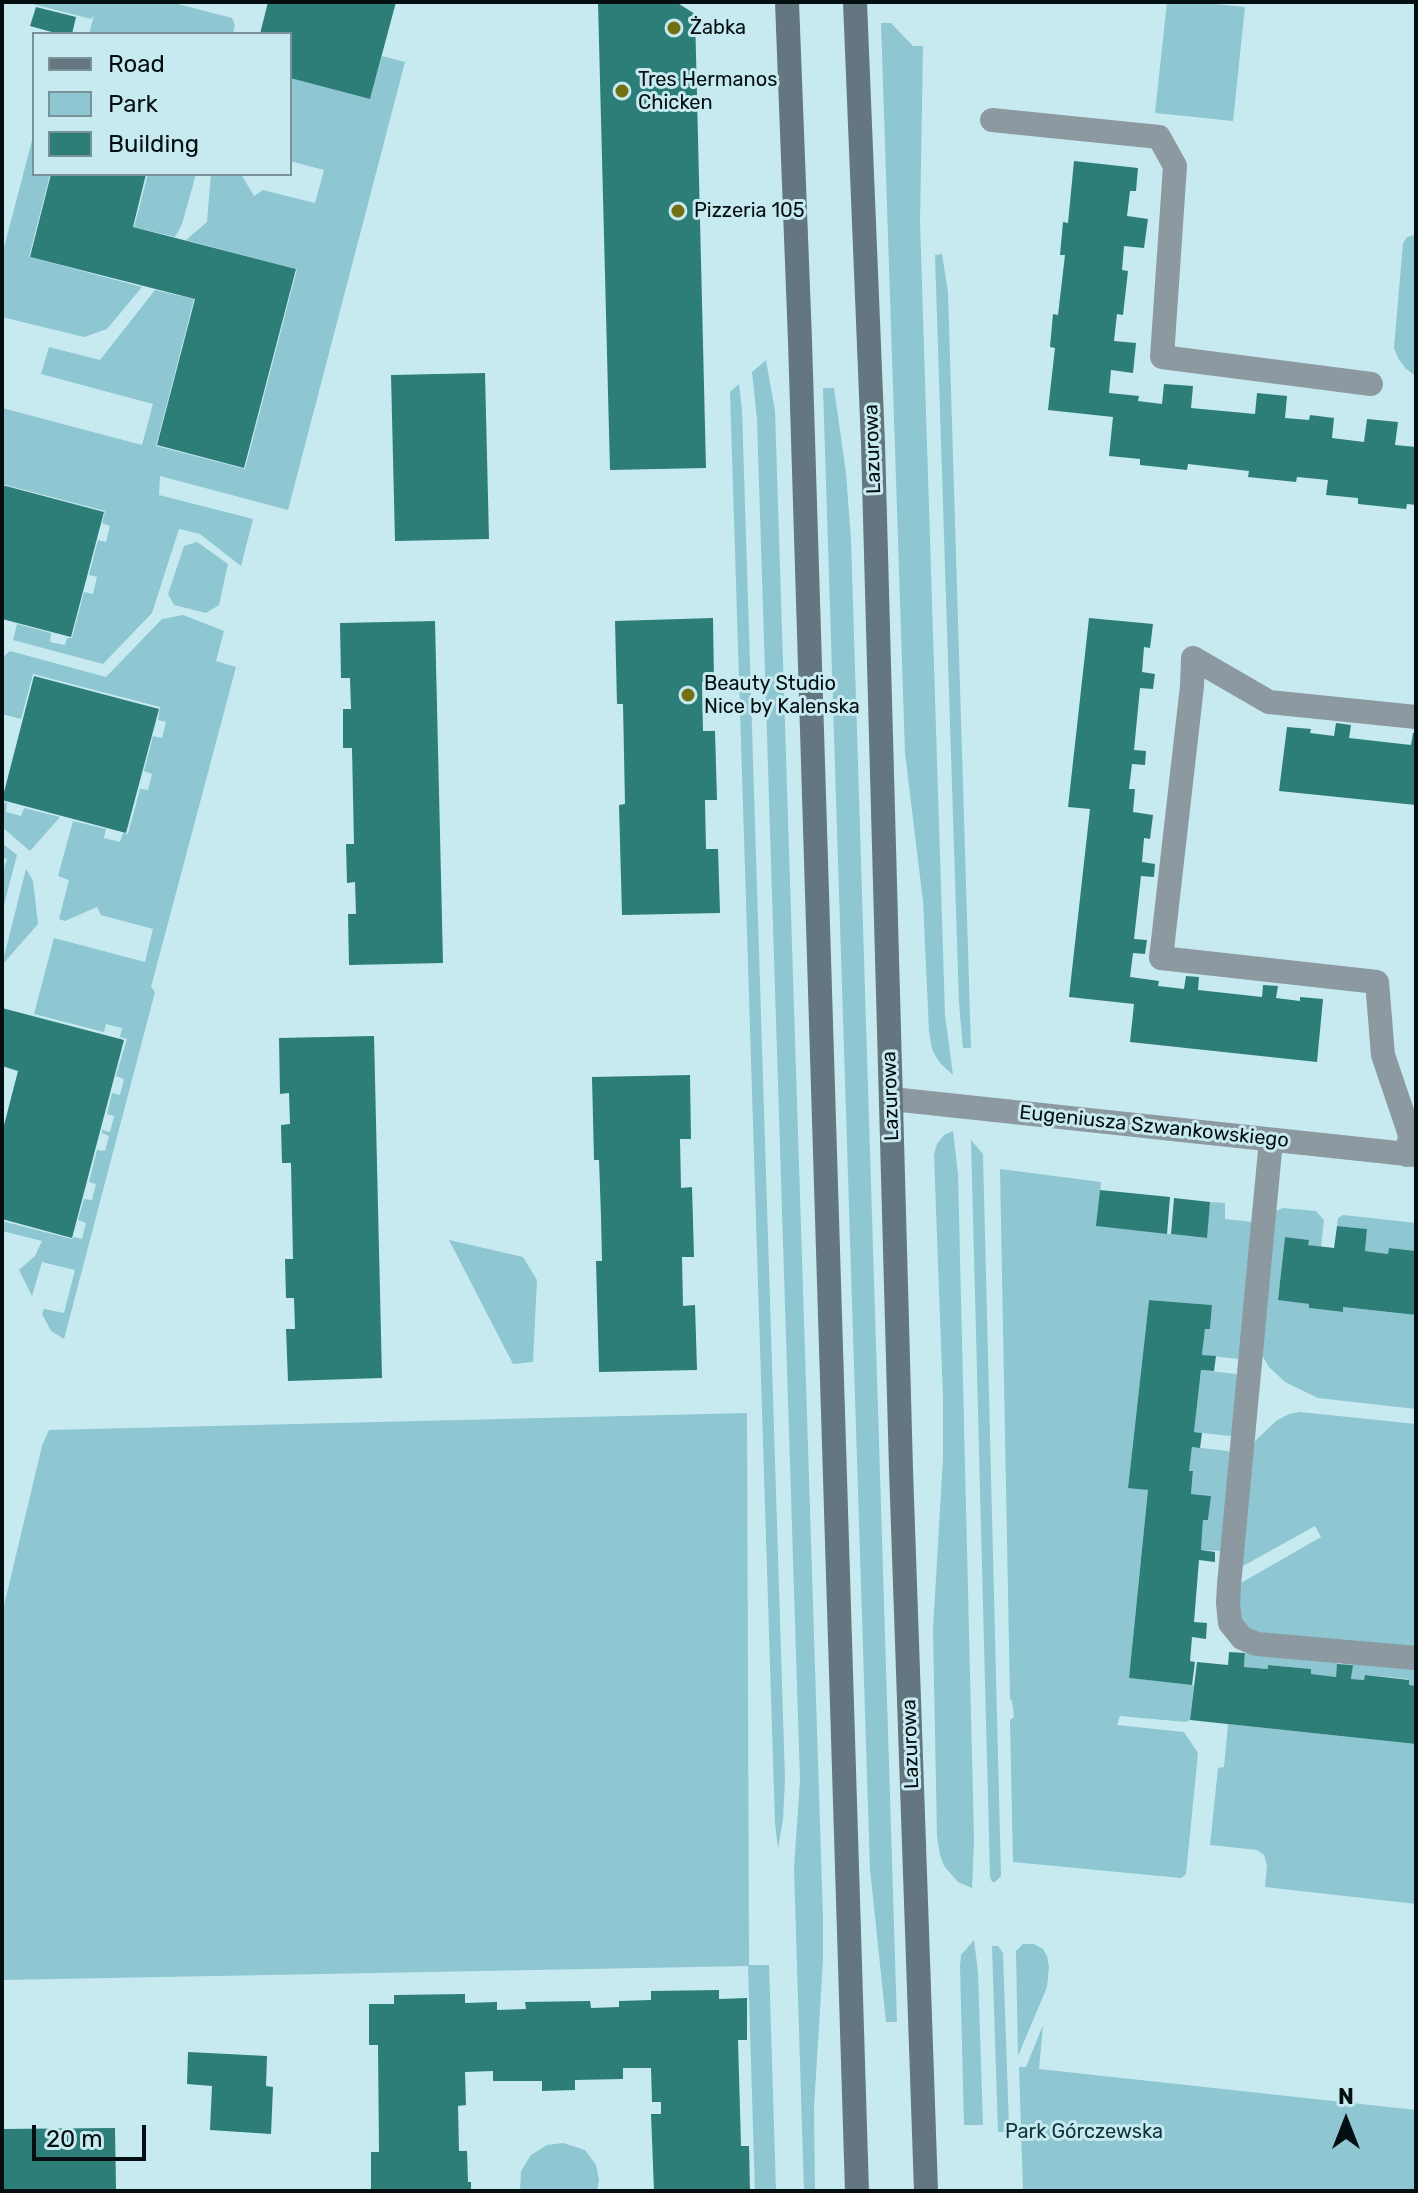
<!DOCTYPE html>
<html>
<head>
<meta charset="utf-8">
<style>
  body { margin:0 }
  #map { position:relative; width:1418px; height:2193px; overflow:hidden; background:#c7eaf1; font-family:Rubik,sans-serif }
  canvas { display:block }
  .frame { position:absolute; inset:0; border:4px solid #040f11; pointer-events:none }
  .legend { position:absolute; left:32px; top:32px; width:260px; height:144px; box-sizing:border-box; background:#c7eaf1; border:2px solid #799297; margin:0; padding:10px 14px; list-style:none; font-size:24px; color:#040f11 }
  .legend li { display:flex; align-items:center; gap:16px; height:40px }
  .legend b { width:40px; border:2px solid #799297 }
  .north { position:absolute; left:1306px; top:2081px; width:80px; height:80px; -webkit-text-stroke:6px #c7eaf1; paint-order:stroke; rotate:0deg; font-size:22px; font-weight:700; line-height:32px; text-align:center; color:#040f11 }
  .north::after { content:''; display:block; margin:auto; width:28px; height:36px; background:#040f11; clip-path:polygon(50% 0,100% 100%,50% 72%,0 100%) }
  .scale { position:absolute; left:32px; top:2125px; width:114px; height:36px; box-sizing:border-box; border:4px solid #040f11; border-top:0; padding-left:10px; font-size:24px; line-height:28px; white-space:nowrap; color:#040f11; -webkit-text-stroke:6px #c7eaf1; paint-order:stroke }
</style>
</head>
<body>
<div id="map">
<canvas width="1418" height="2193"></canvas>
<div class="frame"></div>
<ul class="legend">
<li><b style="height:10px;background:#64767f"></b>Road</li>
<li><b style="height:22px;background:#8ec6d1"></b>Park</li>
<li><b style="height:22px;background:#2d7d79"></b>Building</li>
</ul>
<div class="north">N</div>
<div class="scale">20 m</div>
</div>
<script>
const ctx = document.querySelector('canvas').getContext('2d');
ctx.lineJoin = 'round';
function fillPath(path, color) { ctx.fillStyle = color; ctx.fill(path, 'evenodd'); }
const poly = rows => new Path2D(rows.map(r => 'M' + r).join(''));
function strokePath(path, color, width, dash) { ctx.strokeStyle = color; ctx.lineWidth = width; ctx.lineCap = dash ? 'butt' : 'round'; ctx.setLineDash(dash || []); ctx.stroke(path); }
function drawText(font, color, halo, rows, align = 'center') {
  ctx.font = font + ' Rubik,sans-serif'; ctx.lineWidth = 6; ctx.setLineDash([]); ctx.textBaseline = 'middle'; ctx.strokeStyle = halo; ctx.fillStyle = color; for (const [text, x, y, turn = 0] of rows) {
    ctx.save(); ctx.translate(x, y); ctx.rotate((+turn || 0) * Math.PI / 180); ctx.textAlign = isNaN(turn) ? turn : align; if (halo) ctx.strokeText(text, 0, 0); ctx.fillText(text, 0, 0); ctx.restore();
  }
}
const green = poly([
  [25,2,170,2,232,18,235,25,233,34,89,34,94,15,91,19],
  [1167,2,1196,2,1245,7,1233,121,1155,113],
  [881,23,891,23,913,46,923,46,920,222,945,1015,953,1075,941,1064,936,1057,932,1049,929,1031,923,901,905,753],
  [382,56,405,62,288,510,160,476,159,495,253,519,241,566,200,534,179,529,152,613,103,664,13,640,17,624,51,633,50,642,65,645,67,638,72,638,84,592,93,594,97,577,89,575,98,540,106,542,110,526,102,523,105,511,2,484,2,408,142,445,153,404,41,374,49,347,100,360,155,290,194,299,156,446,245,469,297,269,186,240,207,222,211,174,241,174,254,196,263,190,315,203,324,170,290,161,290,78,370,99],
  [34,133,34,174,50,174,29,257,142,287,107,329,84,337,2,317,2,255],
  [148,174,196,174,182,224,175,237,134,227],
  [1414,235,1416,235,1416,376,1406,369,1398,358,1394,348,1403,243,1407,237],
  [942,254,948,292,971,1048,963,1048,959,1003,935,255],
  [766,360,775,411,823,1918,823,1960,814,2108,815,2191,804,2191,794,1869,800,1780,757,419,752,372],
  [739,384,742,410,785,1779,783,1820,778,1848,775,1824,730,392],
  [823,388,834,388,846,473,851,539,897,2022,886,2022,870,1869],
  [197,542,228,564,219,605,206,613,174,605,168,594,184,546],
  [183,615,224,631,216,661,236,667,151,987,155,992,64,1339,51,1331,42,1314,44,1309,64,1313,75,1270,42,1262,32,1296,19,1270,35,1256,42,1241,2,1231,2,1221,72,1239,74,1237,82,1239,86,1223,78,1220,84,1199,92,1200,96,1184,89,1182,97,1150,105,1151,109,1136,102,1133,102,1130,110,1132,114,1116,107,1114,112,1093,120,1095,124,1079,116,1076,127,1039,120,1037,122,1028,106,1024,104,1032,34,1014,54,938,145,962,153,929,101,915,97,907,65,921,59,919,69,880,58,876,73,821,106,829,104,838,120,842,123,833,128,834,140,789,148,790,152,774,144,771,153,736,162,738,166,722,158,720,160,707,33,674,21,719,2,714,2,658,10,651,106,677,162,619],
  [2,802,7,803,6,812,21,816,24,808,60,817,30,851,2,827],
  [2,843,17,855,2,912,2,875,7,859,2,857],
  [26,869,33,881,38,924,2,965],
  [953,1131,958,1174,974,1841,972,1888,958,1882,944,1866,940,1855,937,1836,933,1630,943,1458,943,1398,934,1155,937,1144,944,1135],
  [971,1140,983,1154,1001,1876,995,1882,992,1882,990,1876],
  [1000,1169,1101,1182,1097,1226,1206,1238,1210,1202,1225,1203,1225,1219,1253,1222,1239,1359,1202,1355,1205,1329,1210,1329,1212,1305,1149,1300,1128,1487,1148,1490,1129,1678,1194,1685,1190,1720,1186,1722,1120,1716,1117,1725,1184,1732,1198,1753,1186,1874,1181,1878,1013,1862,1010,1720,1014,1717,1012,1701,1010,1699],
  [1283,1208,1316,1211,1324,1220,1321,1247,1308,1245,1308,1240,1285,1237,1278,1299,1309,1304,1309,1308,1342,1312,1343,1307,1416,1315,1416,1409,1318,1398,1285,1382,1269,1367,1263,1357,1260,1345,1273,1212],
  [1343,1215,1416,1223,1416,1251,1389,1248,1388,1254,1365,1251,1367,1229,1337,1226,1338,1218],
  [449,1240,523,1257,537,1280,533,1362,513,1364],
  [1201,1370,1236,1374,1239,1378,1234,1432,1230,1436,1194,1432],
  [1300,1412,1416,1424,1416,1649,1255,1632,1246,1628,1233,1602,1234,1587,1321,1537,1315,1526,1234,1571,1250,1451,1256,1440,1276,1421,1289,1414],
  [747,1413,749,1965,769,1965,776,2191,755,2191,748,1966,2,1980,2,1614,42,1446,49,1430],
  [1192,1447,1228,1451,1231,1455,1223,1551,1201,1550,1203,1520,1208,1520,1211,1496,1191,1494,1193,1472,1189,1471],
  [1246,1648,1338,1657,1336,1677,1311,1674,1311,1669,1269,1665,1268,1669,1244,1667],
  [1353,1659,1416,1666,1416,1686,1409,1685,1408,1679,1366,1675,1364,1680,1351,1679],
  [1228,1724,1416,1744,1416,1904,1265,1887,1267,1865,1264,1855,1257,1850,1210,1845,1218,1768,1224,1767],
  [974,1940,978,1972,983,2125,964,2125,960,1967,961,1955],
  [1023,1944,1034,1944,1043,1949,1047,1956,1049,1967,1047,1987,1018,2056,1016,1951],
  [992,1946,998,1946,1003,1953,1009,2127,1003,2132,998,2132],
  [1043,2025,1039,2069,1416,2110,1416,2191,1023,2191,1019,2067,1026,2067],
  [563,2143,585,2150,596,2165,599,2180,597,2191,520,2191,521,2171,531,2155,547,2145]
]);
const building = poly([
  [268,2,396,2,370,99,290,78,290,34,260,34],
  [598,2,676,2,695,14,706,468,610,470],
  [36,7,76,17,72,34,59,34,30,26],
  [1074,161,1138,168,1136,191,1130,191,1127,216,1148,219,1144,248,1124,246,1122,270,1128,271,1123,315,1117,314,1114,341,1136,343,1133,373,1111,370,1109,393,1139,396,1138,401,1162,404,1164,384,1193,386,1191,408,1255,414,1257,393,1287,396,1285,418,1309,420,1310,415,1334,418,1332,438,1364,442,1367,419,1398,422,1395,445,1416,447,1416,505,1407,504,1406,509,1358,504,1358,498,1326,495,1328,480,1297,477,1296,482,1248,477,1249,471,1188,464,1187,470,1140,465,1140,459,1109,456,1113,417,1048,410,1055,348,1050,347,1053,314,1058,315,1065,255,1060,255,1063,222,1068,223],
  [51,174,146,174,133,227,296,269,244,468,157,445,195,299,30,257],
  [485,373,489,539,395,541,391,375],
  [2,485,104,512,71,637,2,619],
  [713,618,714,681,702,682,703,731,715,731,717,800,705,800,706,849,718,849,720,913,622,915,619,805,625,804,623,704,617,704,615,621],
  [1089,618,1153,624,1150,648,1144,647,1142,672,1155,674,1154,681,1153,689,1140,688,1134,750,1146,751,1145,765,1132,764,1129,789,1135,789,1133,812,1153,815,1150,839,1144,838,1142,862,1155,864,1154,877,1141,876,1134,939,1147,940,1145,954,1133,953,1130,977,1159,981,1158,986,1184,989,1186,976,1199,977,1198,990,1262,997,1263,985,1278,986,1276,998,1300,1001,1300,997,1323,999,1317,1062,1130,1042,1134,1004,1069,997,1090,809,1068,807],
  [435,621,443,963,349,965,348,914,356,914,355,882,347,883,346,844,354,844,352,748,343,748,343,709,351,709,350,678,341,678,340,623],
  [34,676,159,709,126,833,2,800],
  [1336,723,1351,725,1349,738,1411,745,1413,733,1416,733,1416,805,1279,791,1287,727,1311,729,1310,733,1334,736],
  [2,1008,124,1040,72,1238,2,1219,2,1133,18,1071,2,1066],
  [374,1036,382,1378,288,1381,286,1329,295,1329,294,1298,286,1298,285,1259,293,1259,291,1163,282,1163,281,1125,290,1124,289,1093,280,1094,279,1038],
  [690,1075,691,1139,680,1139,681,1188,692,1187,694,1257,682,1257,683,1306,695,1305,697,1370,599,1372,596,1261,602,1261,601,1216,599,1160,594,1160,592,1077],
  [1100,1190,1170,1197,1167,1234,1096,1226],
  [1174,1198,1210,1202,1207,1238,1171,1234],
  [1337,1226,1367,1229,1365,1251,1388,1254,1389,1248,1416,1251,1416,1315,1343,1307,1343,1312,1309,1308,1309,1304,1278,1300,1285,1237,1309,1240,1308,1245,1334,1248],
  [1149,1300,1212,1305,1210,1329,1205,1329,1202,1355,1216,1356,1214,1371,1201,1370,1194,1432,1202,1433,1200,1448,1192,1447,1189,1471,1193,1471,1191,1494,1211,1496,1208,1520,1203,1520,1201,1550,1215,1552,1215,1562,1199,1560,1194,1622,1207,1623,1206,1639,1192,1637,1190,1661,1195,1662,1192,1685,1129,1678,1148,1490,1128,1488],
  [1229,1652,1245,1653,1244,1667,1268,1669,1268,1665,1311,1669,1311,1674,1336,1677,1337,1664,1353,1665,1351,1679,1364,1680,1365,1675,1409,1680,1409,1685,1416,1686,1416,1744,1190,1720,1197,1662,1228,1665],
  [719,1990,719,1999,747,1998,747,2040,738,2040,741,2146,749,2146,750,2191,654,2191,651,2114,661,2114,661,2102,652,2102,651,2068,623,2068,623,2079,575,2080,575,2090,542,2091,542,2081,493,2081,493,2071,465,2072,466,2105,458,2106,459,2151,467,2151,468,2182,471,2182,471,2191,371,2191,371,2152,379,2152,378,2045,369,2045,369,2004,394,2004,394,1995,465,1994,465,2003,497,2002,497,2010,526,2009,525,2002,590,2001,591,2008,619,2007,619,2001,651,2000,651,1991],
  [188,2052,267,2056,266,2086,273,2087,271,2134,210,2130,212,2086,187,2084],
  [115,2128,116,2190,2,2191,2,2129]
]);
const street = poly([
  [992,120,1159,137,1175,166,1162,357,1371,384],
  [892,1099,1416,1155],
  [1271,1140,1229,1585,1228,1603,1230,1623,1242,1638,1257,1644,1416,1658],
  [1407,1155,1410,1135,1383,1055,1377,982,1161,958,1192,686,1193,658,1269,702,1416,717]
]);
const secondary = poly([
  [787,2,800,341,857,2191],
  [855,2,873,444,901,1469,926,2191]
]);
const markers = [
  [674,28,8,"#727012"],
  [622,91,8,"#727012"],
  [678,211,8,"#727012"],
  [688,695,8,"#727012"]
];
const poiNames = [
  ["Żabka",690,28],
  ["Tres Hermanos",638,80],
  ["Chicken",638,103],
  ["Pizzeria 105",694,211],
  ["Beauty Studio",704,684],
  ["Nice by Kalenska",704,707]
];
const streetNames = [
  ["Lazurowa",873,449,-92],
  ["Lazurowa",891,1096,-92],
  ["Eugeniusza Szwankowskiego",1154,1127,6],
  ["Lazurowa",911,1744,-92]
];
const parkNames = [
  ["Park Górczewska",1084,2132]
];
fillPath(green, '#8ec6d1');
fillPath(building, '#2d7d79');
strokePath(street, '#8d99a0', 24);
strokePath(secondary, '#64767f', 24);
for (const [x, y, r, color] of markers) { const dot = new Path2D(); dot.arc(x, y, r, 0, 2 * Math.PI); ctx.fillStyle = color; ctx.fill(dot); strokePath(dot, '#c7eaf1', 3); }
drawText('20px', '#040f11', '#c7eaf1', poiNames, 'left');
drawText('20px', '#040f11', '#c7eaf1', streetNames);
drawText('20px', '#0f343b', '#c7eaf1', parkNames);
</script>
</body>
</html>
